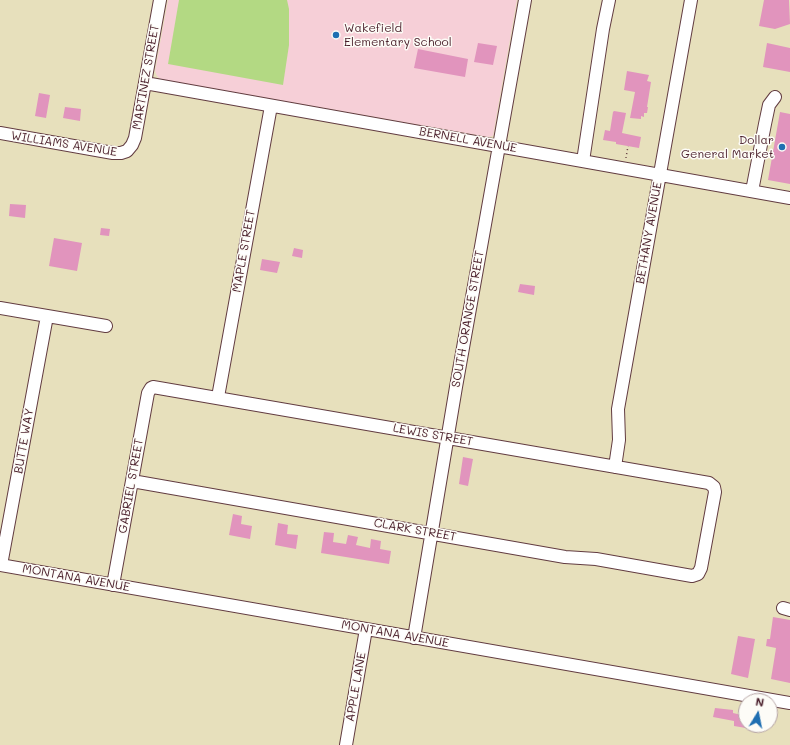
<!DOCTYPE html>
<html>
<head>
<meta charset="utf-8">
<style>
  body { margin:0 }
  #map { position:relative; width:790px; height:745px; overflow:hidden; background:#e7e0bc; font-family:Mali,sans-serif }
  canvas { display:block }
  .north { position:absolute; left:738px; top:693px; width:40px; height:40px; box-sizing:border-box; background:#fdfcf7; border:1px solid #b5a4a5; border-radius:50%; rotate:10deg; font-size:11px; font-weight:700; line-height:16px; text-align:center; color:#4a1f2b }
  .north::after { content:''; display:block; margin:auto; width:14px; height:18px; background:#1f6fb2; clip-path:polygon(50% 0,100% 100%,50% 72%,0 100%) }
</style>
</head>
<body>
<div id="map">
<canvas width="790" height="745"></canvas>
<div class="north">N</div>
</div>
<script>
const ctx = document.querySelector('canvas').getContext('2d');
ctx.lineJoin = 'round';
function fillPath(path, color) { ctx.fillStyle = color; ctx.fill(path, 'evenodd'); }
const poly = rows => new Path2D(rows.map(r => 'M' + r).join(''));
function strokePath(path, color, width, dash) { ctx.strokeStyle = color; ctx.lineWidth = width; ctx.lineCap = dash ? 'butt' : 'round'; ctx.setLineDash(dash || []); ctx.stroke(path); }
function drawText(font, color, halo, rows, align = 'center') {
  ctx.font = font + ' Mali,sans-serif'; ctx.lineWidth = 3; ctx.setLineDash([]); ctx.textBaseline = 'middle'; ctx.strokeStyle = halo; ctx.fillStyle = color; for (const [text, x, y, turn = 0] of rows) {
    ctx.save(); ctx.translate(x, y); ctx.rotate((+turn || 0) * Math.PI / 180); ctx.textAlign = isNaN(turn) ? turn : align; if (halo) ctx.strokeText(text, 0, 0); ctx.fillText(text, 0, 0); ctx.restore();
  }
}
const built = poly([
  [168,0,517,0,493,136,488,137,160,79,157,76,155,71]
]);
const green = poly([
  [179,0,287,0,289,9,289,45,283,85,168,64]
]);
const building = poly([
  [764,0,789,0,790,24,775,29,759,26],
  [478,43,497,46,493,65,474,62],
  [767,43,790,48,790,72,763,67],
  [418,49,468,59,465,77,414,68],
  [627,71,649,75,647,81,651,82,647,107,648,107,647,113,644,113,644,117,641,116,641,119,630,118,635,92,624,90],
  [39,93,50,95,46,118,35,116],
  [65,107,81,109,80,121,63,118],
  [614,111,626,113,622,133,641,137,639,148,616,144,616,142,603,140,605,130,610,131,613,112],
  [780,112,790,114,790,184,768,180],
  [10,204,26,205,25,218,9,216],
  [101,228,110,229,109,236,100,235],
  [54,238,82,243,77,271,49,266],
  [294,248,303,250,302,258,292,256],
  [262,259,280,262,277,273,260,270],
  [520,284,535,286,534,295,518,292],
  [463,457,473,459,468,486,459,484],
  [233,514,242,516,241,524,252,526,250,539,229,535],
  [278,523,288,525,287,534,298,535,296,549,275,545],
  [324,532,334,533,333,542,346,544,348,535,358,537,356,545,370,548,371,539,381,541,380,549,391,551,389,564,321,553],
  [773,617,790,620,790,683,771,679,776,648,766,646,767,639,770,639],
  [738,636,755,639,748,678,731,674],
  [715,708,733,710,733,713,746,716,746,728,734,726,734,721,713,717]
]);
const path = poly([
  [626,158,628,146]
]);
const minor = poly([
  [145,83,790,198],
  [0,133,113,153,121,153,127,151,132,145,135,138,160,0],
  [583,161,603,29,609,0],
  [752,191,765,124,769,105,775,97],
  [0,308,106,326],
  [218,397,271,106],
  [615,467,619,440,618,409,691,0],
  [0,565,790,703],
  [1,565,47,316],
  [113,585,148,393,151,388,153,387,709,483,714,487,715,492,701,568,698,574,692,576,596,559,565,557,132,481],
  [783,608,790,610],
  [414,638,456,387,525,0],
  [346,745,366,629]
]);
const markers = [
  [336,35,4,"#1f6fb2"],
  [782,147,4,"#1f6fb2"]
];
const poiNames = [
  ["Wakefield",344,28],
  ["Elementary School",344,42],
  ["Dollar",774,140,"right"],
  ["General Market",774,154,"right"]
];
const streetNames = [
  ["MARTINEZ STREET",146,77,-80],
  ["BERNELL AVENUE",468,140,10],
  ["WILLIAMS AVENUE",64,144,9],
  ["BETHANY AVENUE",649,233,-80],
  ["MAPLE STREET",244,251,-80],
  ["SOUTH ORANGE STREET",468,319,-80],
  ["LEWIS STREET",433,435,10],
  ["BUTTE WAY",24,441,-80],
  ["GABRIEL STREET",131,486,-80],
  ["CLARK STREET",415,530,10],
  ["MONTANA AVENUE",76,578,10],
  ["MONTANA AVENUE",395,634,10],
  ["APPLE LANE",356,687,-80]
];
fillPath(built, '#f6cfd7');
fillPath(green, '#b3d983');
fillPath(building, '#e194bd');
strokePath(minor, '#623c41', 14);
strokePath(path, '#623c41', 1.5, [1, 3]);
strokePath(minor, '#fff', 12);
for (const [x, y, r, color] of markers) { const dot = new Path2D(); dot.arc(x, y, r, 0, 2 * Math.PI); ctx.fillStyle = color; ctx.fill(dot); strokePath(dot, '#fdfcf7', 1.5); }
drawText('12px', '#4a1f2b', '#fdfcf7', poiNames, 'left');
drawText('12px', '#4a1f2b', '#fdfcf7', streetNames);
</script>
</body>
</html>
